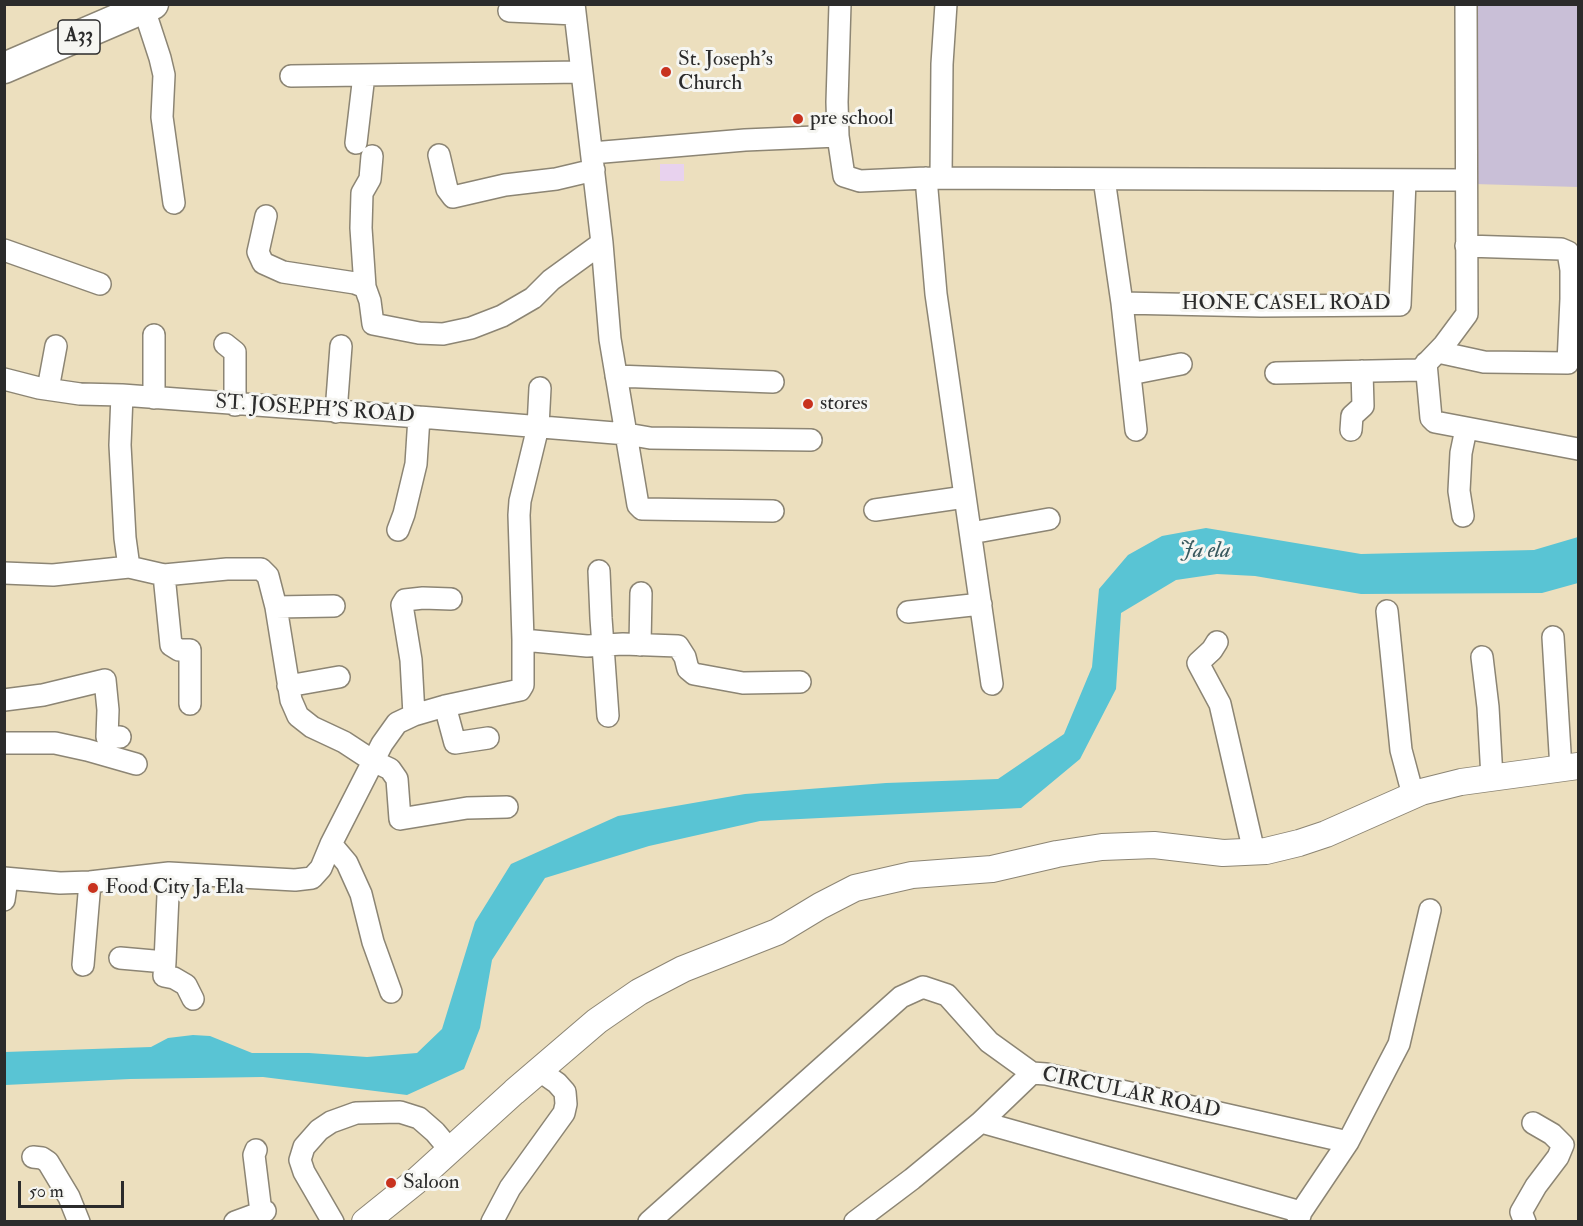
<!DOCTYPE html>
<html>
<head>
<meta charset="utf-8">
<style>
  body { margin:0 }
  #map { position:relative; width:1583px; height:1226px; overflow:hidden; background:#ecdfbe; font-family:"IM FELL Double Pica",serif }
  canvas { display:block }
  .frame { position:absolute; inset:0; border:6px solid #2b2b2b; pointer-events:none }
  .scale { position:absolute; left:18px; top:1181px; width:106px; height:27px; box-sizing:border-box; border:3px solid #2b2b2b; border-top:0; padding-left:8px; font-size:18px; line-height:21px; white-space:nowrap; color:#2b2b2b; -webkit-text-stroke:4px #f6f6f2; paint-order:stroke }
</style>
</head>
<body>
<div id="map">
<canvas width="1583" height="1226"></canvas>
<div class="frame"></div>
<div class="scale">50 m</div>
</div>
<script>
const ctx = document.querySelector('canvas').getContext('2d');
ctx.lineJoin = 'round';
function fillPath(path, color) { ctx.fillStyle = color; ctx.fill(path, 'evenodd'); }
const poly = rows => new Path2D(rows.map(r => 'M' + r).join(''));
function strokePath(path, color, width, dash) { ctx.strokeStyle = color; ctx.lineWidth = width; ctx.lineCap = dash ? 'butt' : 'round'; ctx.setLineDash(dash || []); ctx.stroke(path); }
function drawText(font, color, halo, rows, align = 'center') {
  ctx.font = font + ' "IM FELL Double Pica",serif'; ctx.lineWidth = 6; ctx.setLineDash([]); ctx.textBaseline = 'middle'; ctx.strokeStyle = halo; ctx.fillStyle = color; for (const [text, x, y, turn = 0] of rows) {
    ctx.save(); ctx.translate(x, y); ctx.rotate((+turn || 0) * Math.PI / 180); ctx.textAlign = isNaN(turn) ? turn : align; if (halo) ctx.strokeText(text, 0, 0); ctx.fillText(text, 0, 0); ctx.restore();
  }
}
const built = poly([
  [660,164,684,164,684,181,660,181]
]);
const industrial = poly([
  [1473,5,1578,5,1578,187,1474,184]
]);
const water = poly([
  [1206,528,1361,554,1534,550,1578,537,1578,583,1542,593,1361,594,1255,576,1217,574,1176,580,1121,613,1116,689,1080,759,1021,808,760,821,649,846,545,878,492,960,480,1028,464,1069,407,1095,263,1077,130,1079,5,1085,5,1052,151,1047,168,1038,193,1035,210,1036,252,1053,309,1053,367,1057,417,1053,442,1029,475,922,511,864,618,816,745,794,886,783,998,779,1064,734,1092,667,1099,589,1128,555,1162,536]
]);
const minor = poly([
  [574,4,602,243,610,339,638,505,642,509,773,511],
  [840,4,837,102,838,136,844,176,860,181,926,178,1466,180],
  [144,9,160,58,164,75,162,117,174,203],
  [509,11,575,14],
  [291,76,582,72],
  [356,143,364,75],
  [592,153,745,140,838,136],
  [439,155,447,189,453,197,505,185,556,179,594,170],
  [926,178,936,294,992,684],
  [941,178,942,64,946,4],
  [1104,179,1122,303,1136,430],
  [266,216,258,252,263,263,283,272,355,283,365,287,370,301,373,324,419,333,443,334,471,328,502,316,533,298,551,280,602,243],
  [4,250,100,284],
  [365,287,361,228,362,193,370,179,372,156],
  [1122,303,1261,306,1400,305,1405,181],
  [225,344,235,352,235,405],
  [1438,352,1484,362,1568,363,1571,299,1571,270,1568,252,1561,249,1466,246],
  [1426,363,1431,418,1435,422,1578,449],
  [1276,373,1420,370,1444,345,1467,314,1466,4],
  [1130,374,1181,364],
  [616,376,773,382],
  [4,379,39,388,80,394,122,395,432,418,627,434,650,438,811,440],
  [48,389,56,346],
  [154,398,154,335],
  [336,412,341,346],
  [1351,430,1352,416,1363,406,1362,371],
  [875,510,965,497],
  [1463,516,1459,491,1461,453,1466,429],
  [398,530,404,514,416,464,419,417],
  [971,533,1049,519],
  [129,567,164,575,227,569,261,569,268,576,276,607,291,700,298,716,312,727,344,742,373,761,390,769,397,779,400,819,467,808,507,807],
  [599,571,601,618,608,716],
  [4,573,53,575,129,567,125,538,120,445,122,395],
  [164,575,171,645,179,650,190,650,190,704],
  [276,607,334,606],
  [1387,611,1401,750,1413,795],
  [908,612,981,604],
  [1553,637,1561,769],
  [523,640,587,646,623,644,678,646,685,657,688,669,694,674,743,683,800,682],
  [1217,642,1212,650,1198,663,1220,704,1254,852],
  [640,645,641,593],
  [1482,657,1488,707,1492,778],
  [288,686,339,677],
  [4,700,43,695,105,680,108,710,107,737,120,737],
  [445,706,455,743,488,738],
  [414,715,411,660,402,605,405,600,423,598,451,599],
  [4,743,55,743,87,750,136,764],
  [331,844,347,863,361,894,373,942,391,992],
  [4,878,60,883,90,882,169,873,295,880,312,878,321,868,331,844,382,744,397,723,414,715,445,706,520,690,523,685,523,640,519,515,520,501,538,427,540,388],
  [4,900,7,879],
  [120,958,165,962,169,873],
  [165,962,164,976,174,978,186,985,193,999],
  [83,965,90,882],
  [981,1122,1032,1073],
  [256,1150,254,1155,261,1212],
  [33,1157,42,1158,48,1162,69,1197,79,1222],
  [235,1222,265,1211],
  [333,1222,304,1172,300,1160,304,1147,319,1130,331,1122,356,1113,400,1112,419,1118,435,1132,451,1151],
  [492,1222,510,1188,564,1113,566,1104,565,1092,557,1083,540,1071],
  [649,1222,901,997,923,987,947,995,989,1042,1032,1073,1046,1074,1348,1142],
  [855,1222,912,1179,981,1122,1301,1212],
  [1298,1222,1301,1212,1348,1142,1399,1044,1430,910],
  [1525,1222,1521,1212,1536,1186,1558,1157,1563,1145,1552,1134,1533,1123]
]);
const major = poly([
  [365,1222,416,1181,514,1092,597,1021,639,992,683,969,777,932,820,906,855,888,912,875,992,869,1057,854,1102,847,1154,845,1223,853,1266,851,1299,843,1326,834,1421,792,1461,782,1578,766]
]);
const highway = poly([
  [4,68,153,4]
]);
const markers = [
  [666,72,6,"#c8321e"],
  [798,119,6,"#c8321e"],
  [808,404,6,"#c8321e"],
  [93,888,6,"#c8321e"],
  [391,1183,6,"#c8321e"]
];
const shields = [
  [79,37,42]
];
const shieldNames = [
  ["A33",79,37]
];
const poiNames = [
  ["St. Joseph's",678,60],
  ["Church",678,84],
  ["pre school",810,119],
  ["stores",820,404],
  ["Food City Ja Ela",105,888],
  ["Saloon",403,1183]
];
const streetNames = [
  ["HONE CASEL ROAD",1286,304],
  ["ST. JOSEPH'S ROAD",315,410,4],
  ["CIRCULAR ROAD",1131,1094,12]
];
const waterNames = [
  ["Ja ela",1205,552]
];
fillPath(built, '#e8d2ee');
fillPath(industrial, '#c9bfd7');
fillPath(water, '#59c4d4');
strokePath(minor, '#8c8574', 24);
strokePath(major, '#8c8574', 28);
strokePath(highway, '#8c8574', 33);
strokePath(minor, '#fff', 21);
strokePath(major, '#fff', 26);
strokePath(highway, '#fff', 30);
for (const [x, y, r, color] of markers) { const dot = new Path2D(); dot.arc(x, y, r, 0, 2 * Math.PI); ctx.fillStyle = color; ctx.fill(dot); strokePath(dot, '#f6f6f2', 2); }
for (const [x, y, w] of shields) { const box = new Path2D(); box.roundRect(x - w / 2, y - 17, w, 34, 4.5); ctx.fillStyle = '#f6f6f2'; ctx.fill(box); strokePath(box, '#2b2b2b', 1.5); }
drawText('bold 20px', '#2b2b2b', null, shieldNames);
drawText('21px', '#2b2b2b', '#f6f6f2', poiNames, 'left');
drawText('21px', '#2b2b2b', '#f6f6f2', streetNames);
drawText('italic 22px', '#39595e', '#f6f6f2', waterNames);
</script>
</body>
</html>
